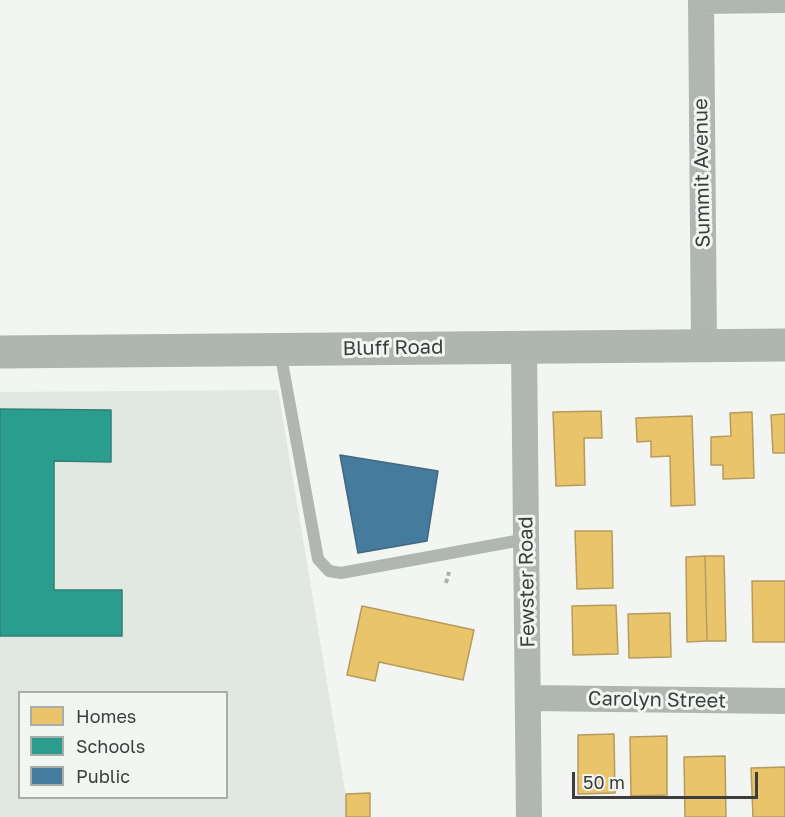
<!DOCTYPE html>
<html>
<head>
<meta charset="utf-8">
<style>
  body { margin:0 }
  #map { position:relative; width:785px; height:817px; overflow:hidden; background:#f3f5f3; font-family:"Golos Text",sans-serif }
  canvas { display:block }
  .legend { position:absolute; left:18px; top:691px; width:210px; height:108px; box-sizing:border-box; background:#f2f6f2; border:2px solid #a9aca9; margin:0; padding:8px 10px; list-style:none; font-size:18px; color:#3c3d3c }
  .legend li { display:flex; align-items:center; gap:12px; height:30px }
  .legend b { width:30px; border:2px solid #a9aca9 }
  .scale { position:absolute; left:572px; top:772px; width:186px; height:27px; box-sizing:border-box; border:3px solid #3c3d3c; border-top:0; padding-left:8px; font-size:18px; line-height:21px; white-space:nowrap; color:#3c3d3c; -webkit-text-stroke:4px #f2f6f2; paint-order:stroke }
</style>
</head>
<body>
<div id="map">
<canvas width="785" height="817"></canvas>
<ul class="legend">
<li><b style="height:16px;background:#e9c46a"></b>Homes</li>
<li><b style="height:16px;background:#2a9d8f"></b>Schools</li>
<li><b style="height:16px;background:#457b9d"></b>Public</li>
</ul>
<div class="scale">50 m</div>
</div>
<script>
const ctx = document.querySelector('canvas').getContext('2d');
ctx.lineJoin = 'round';
function fillPath(path, color) { ctx.fillStyle = color; ctx.fill(path, 'evenodd'); }
const poly = rows => new Path2D(rows.map(r => 'M' + r).join(''));
function strokePath(path, color, width, dash) { ctx.strokeStyle = color; ctx.lineWidth = width; ctx.lineCap = dash ? 'butt' : 'round'; ctx.setLineDash(dash || []); ctx.stroke(path); }
function drawText(font, color, halo, rows, align = 'center') {
  ctx.font = font + ' "Golos Text",sans-serif'; ctx.lineWidth = 6; ctx.setLineDash([]); ctx.textBaseline = 'middle'; ctx.strokeStyle = halo; ctx.fillStyle = color; for (const [text, x, y, turn = 0] of rows) {
    ctx.save(); ctx.translate(x, y); ctx.rotate((+turn || 0) * Math.PI / 180); ctx.textAlign = isNaN(turn) ? turn : align; if (halo) ctx.strokeText(text, 0, 0); ctx.fillText(text, 0, 0); ctx.restore();
  }
}
const built = poly([
  [278,390,345,790,346,817,0,817,0,392],
  [20,692,226,692,226,798,20,798]
]);
const homes = poly([
  [601,411,602,438,584,438,585,485,556,486,553,412,601,411],
  [752,412,754,478,723,479,723,465,711,465,711,437,731,436,730,413,752,412],
  [785,414,785,453,773,453,771,415,785,414],
  [692,416,695,505,671,506,670,456,651,457,651,441,637,442,636,418,692,416],
  [575,531,612,531,613,588,577,589,575,531],
  [705,556,707,641,687,642,686,557,705,556],
  [705,556,724,556,726,641,707,641,705,556],
  [752,581,785,581,785,642,753,642,752,581],
  [616,605,618,654,573,655,572,606,616,605],
  [362,606,474,630,463,680,379,662,375,681,347,675,362,606],
  [670,613,671,657,629,658,628,614,670,613],
  [614,734,615,793,578,794,578,735,614,734],
  [667,736,667,795,631,796,630,737,667,736],
  [725,756,726,817,685,817,684,757,725,756],
  [785,767,785,817,753,817,751,768,785,767],
  [370,793,370,817,346,817,346,794,370,793]
]);
const schools = poly([
  [0,409,111,410,111,462,54,461,54,590,122,590,122,636,0,636,0,409]
]);
const public = poly([
  [340,455,438,471,427,541,358,553,340,455]
]);
const path = poly([
  [446,583,449,572]
]);
const service = poly([
  [280,351,318,559,329,571,341,573,527,539]
]);
const minor = poly([
  [701,0,704,346],
  [701,1,785,0],
  [524,347,529,817],
  [528,698,785,701]
]);
const secondary = poly([
  [0,352,785,345]
]);
const streetNames = [
  ["Summit Avenue",702,173,-91],
  ["Bluff Road",393,348,-1],
  ["Fewster Road",527,582,-91],
  ["Carolyn Street",657,700,1]
];
fillPath(built, '#e1e7e1');
fillPath(homes, '#e9c46a');
strokePath(homes, '#b59c5c', 1.5);
fillPath(schools, '#2a9d8f');
strokePath(schools, '#2f8076', 1.5);
fillPath(public, '#457b9d');
strokePath(public, '#426880', 1.5);
strokePath(path, '#acb1ac', 4, [4.5, 3]);
strokePath(service, '#b0b6b1', 12);
strokePath(minor, '#b0b6b1', 26);
strokePath(secondary, '#afb5b0', 33);
drawText('20px', '#3c3d3c', '#f2f6f2', streetNames);
</script>
</body>
</html>
